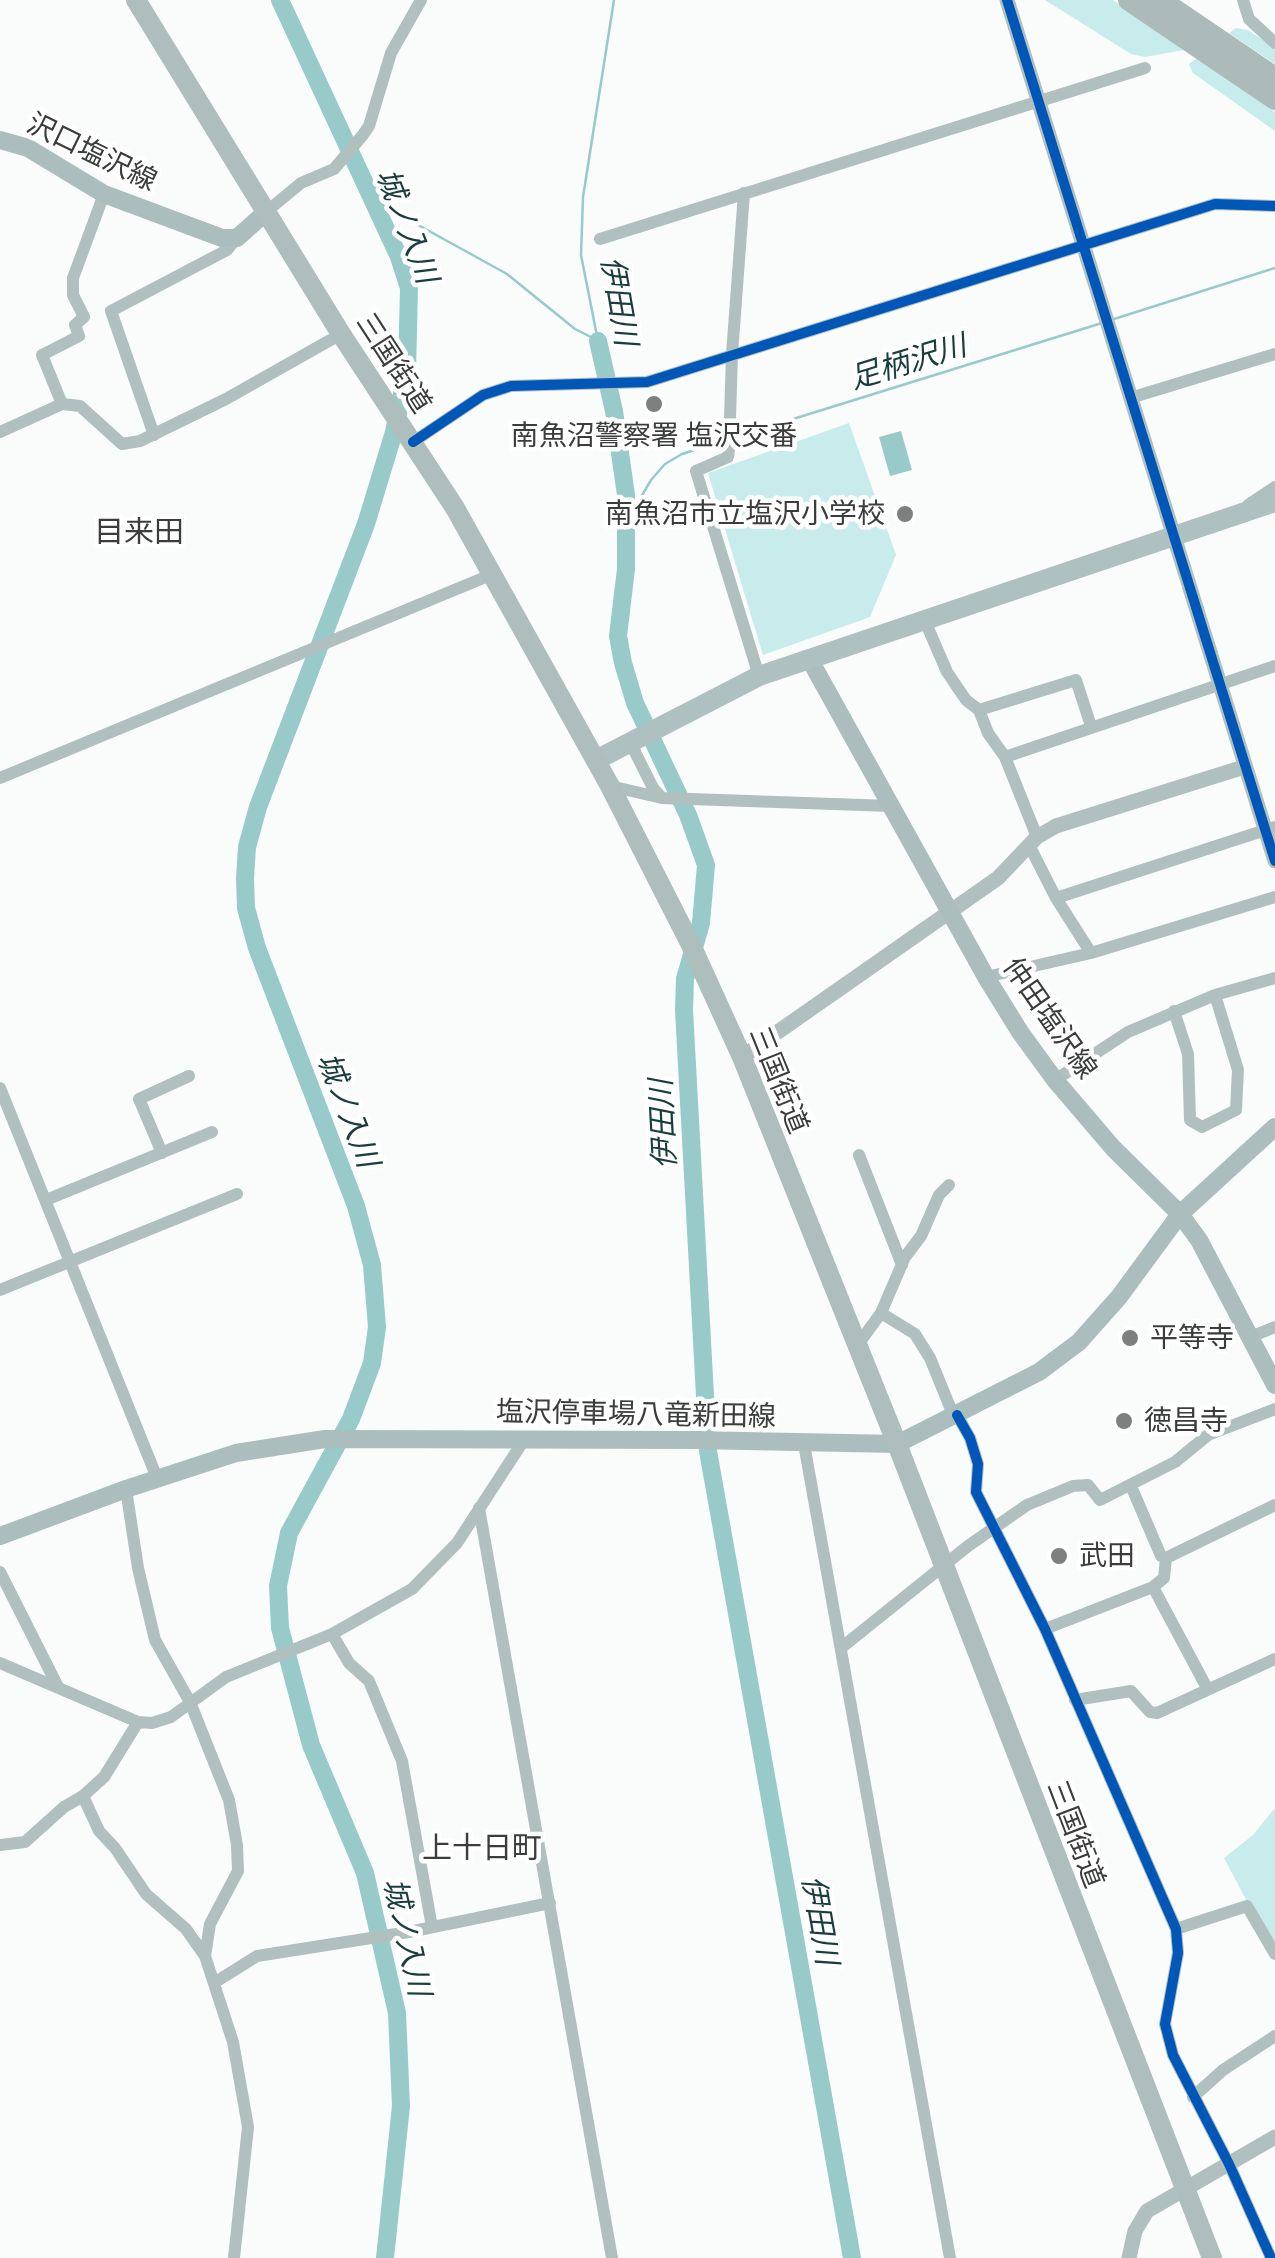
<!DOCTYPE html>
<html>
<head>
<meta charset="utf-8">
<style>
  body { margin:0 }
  canvas { display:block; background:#f9fcfb }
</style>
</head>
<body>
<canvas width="1275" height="2258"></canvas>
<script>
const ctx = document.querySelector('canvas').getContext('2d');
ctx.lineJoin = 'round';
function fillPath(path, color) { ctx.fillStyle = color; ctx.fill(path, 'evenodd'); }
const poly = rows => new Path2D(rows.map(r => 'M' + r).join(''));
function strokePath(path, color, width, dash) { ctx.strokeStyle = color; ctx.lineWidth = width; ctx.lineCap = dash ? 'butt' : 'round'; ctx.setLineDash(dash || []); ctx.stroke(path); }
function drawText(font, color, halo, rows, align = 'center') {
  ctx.font = font + ' Ubuntu,"Noto Sans JP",sans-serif'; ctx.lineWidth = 9; ctx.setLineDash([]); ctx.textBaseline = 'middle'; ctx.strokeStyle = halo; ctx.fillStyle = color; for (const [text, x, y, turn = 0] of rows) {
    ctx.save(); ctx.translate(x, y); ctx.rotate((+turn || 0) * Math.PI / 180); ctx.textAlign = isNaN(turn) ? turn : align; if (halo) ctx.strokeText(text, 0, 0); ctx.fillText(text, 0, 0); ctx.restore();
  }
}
const green = poly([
  [1045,0,1113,0,1184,50,1145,57,1131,54],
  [1236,28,1248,30,1275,48,1275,64,1229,33],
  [1197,58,1275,112,1275,131,1193,73,1189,64],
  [849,423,896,555,870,617,763,655,708,473],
  [1274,1809,1275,1810,1275,1954,1224,1858,1253,1835]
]);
const water = poly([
  [901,431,912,470,890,476,879,437]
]);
const stream = poly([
  [371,199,507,274,575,329,597,340],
  [1114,319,1275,268],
  [598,341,581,255,583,197,614,0],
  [732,438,1102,323],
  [626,569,637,504,651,480,665,464,682,454,725,440]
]);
const river = poly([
  [280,0,399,257,409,288,407,371,394,432,366,524,258,807,247,847,245,878,246,908,257,948,356,1206,372,1265,377,1327,372,1363,351,1419,289,1533,278,1586,280,1628,311,1745,365,1873,397,2013,401,2106,385,2258],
  [598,341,614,411,626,495,626,569,618,636,623,663,635,703,688,815,706,865,701,923,685,979,684,1010,708,1451,852,2258]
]);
const minor = poly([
  [1243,0,1249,19,1275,43],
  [744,193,732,354,729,450,728,457,696,471,759,676],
  [266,212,301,183,334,169,362,136,369,126,391,53,421,0],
  [600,239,1145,68],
  [1130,398,1275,354],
  [62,404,42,355,79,336,75,325,84,317,73,295,73,278,104,194],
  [0,432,62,404,80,406,122,444,140,441,226,399,341,334],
  [154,435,111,311,227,250,237,238],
  [413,442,483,395,511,386,647,382,1215,204,1275,206],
  [1248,505,1275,487],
  [925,621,947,672,966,700,979,710,988,733,1005,757,1037,837],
  [979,710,1076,680,1091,726],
  [630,742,653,788,662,798],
  [1005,757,1275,666],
  [0,778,493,574],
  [610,786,662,798,891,806],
  [1029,845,1056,898,1091,953],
  [1056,898,1275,827],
  [986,977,1091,953,1275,897],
  [1174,1011,1188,1054,1190,1120,1202,1127,1236,1110,1238,1070,1215,995],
  [1055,1080,1128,1032,1215,995,1275,978],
  [0,1088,157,1478],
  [162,1153,139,1099,189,1076],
  [859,1155,902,1265],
  [46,1200,212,1132],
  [0,1290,237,1194],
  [881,1313,915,1334,930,1358,954,1417],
  [1250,1337,1275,1327],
  [857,1346,881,1313,905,1257,921,1236,939,1195,949,1185],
  [957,1415,970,1438,978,1464,976,1492,1045,1629,1176,1929,1178,1953,1165,2024,1173,2055,1229,2164,1271,2258],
  [804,1444,950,2258],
  [1131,1486,1161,1556,1166,1558],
  [126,1489,138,1568,155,1640,190,1702,229,1800,237,1845,238,1871,210,1924,205,1956,233,2042,248,2127,234,2258],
  [479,1508,612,2258],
  [0,1572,57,1685],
  [1153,1587,1207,1688],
  [1045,1629,1153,1587,1164,1578,1166,1558,1275,1505],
  [332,1634,349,1663,369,1681,402,1761,432,1927],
  [841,1648,968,1546,1027,1505,1073,1486,1088,1485,1100,1500,1175,1462,1208,1435,1275,1409],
  [0,1663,138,1722,152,1723,171,1717,226,1677,332,1634,412,1589,457,1543,524,1440],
  [1075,1700,1131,1691,1150,1712,1157,1713,1275,1659],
  [83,1796,99,1831,115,1848,146,1894,186,1929,205,1956],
  [0,1845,25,1842,64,1807,83,1796,104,1777,138,1722],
  [1176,1929,1247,1906,1275,1954],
  [214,1983,257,1956,409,1932,550,1903],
  [1193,2097,1223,2070,1275,2036]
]);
const tertiary = poly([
  [1007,0,1275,861],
  [742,1057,998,878,1037,837,1056,826,1244,767],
  [1129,2258,1135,2231,1147,2211,1275,2137]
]);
const secondary = poly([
  [0,140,28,148,104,194,222,238,237,238,266,212],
  [810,660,986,977,1020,1032,1055,1080,1113,1148,1180,1214,1199,1240,1275,1385],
  [0,1536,126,1489,236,1453,325,1439,695,1440,897,1444,1039,1372,1079,1342,1119,1297,1180,1214,1275,1127]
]);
const primary = poly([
  [596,760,759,676,1275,502]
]);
const trunk = poly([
  [136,0,341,334,455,508,610,786,691,945,742,1057,897,1444,1212,2258]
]);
const motorway = poly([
  [1129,0,1275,99],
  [1160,0,1275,78]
]);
const cycleway = poly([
  [1007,0,1275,861],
  [413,442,483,395,511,386,647,382,1215,204,1275,206],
  [957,1415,970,1438,978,1464,976,1492,1045,1629,1176,1929,1178,1953,1165,2024,1173,2055,1229,2164,1271,2258]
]);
const markers = [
  [654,404,10,"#7e7f7f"],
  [905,514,10,"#7e7f7f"],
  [1130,1338,10,"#7e7f7f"],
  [1124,1421,10,"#7e7f7f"],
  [1059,1556,10,"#7e7f7f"]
];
const streetNames = [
  ["沢口塩沢線",92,152,26],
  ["三国街道",394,363,57],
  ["仲田塩沢線",1050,1018,55],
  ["三国街道",779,1080,68],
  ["塩沢停車場八竜新田線",636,1414,1],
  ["三国街道",1076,1834,69]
];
const poiNames = [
  ["南魚沼警察署 塩沢交番",654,436,"center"],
  ["南魚沼市立塩沢小学校",885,514,"right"],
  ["平等寺",1150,1338],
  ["徳昌寺",1144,1421],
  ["武田",1079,1556]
];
const waterNames = [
  ["城ノ入川",407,226,69],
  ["伊田川",619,301,80],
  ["足柄沢川",908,362,-17],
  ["城ノ入川",348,1110,69],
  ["伊田川",663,1124,-93],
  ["伊田川",820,1920,80],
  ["城ノ入川",407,1937,77]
];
const neighbourhoodNames = [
  ["目来田",139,532],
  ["上十日町",482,1848]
];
fillPath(green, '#c7eceb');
fillPath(water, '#97cac9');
strokePath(stream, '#97cac9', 2.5);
strokePath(river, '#97cac9', 18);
strokePath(minor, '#b0c0bf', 12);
strokePath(tertiary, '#b0c0bf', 15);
strokePath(secondary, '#acbdbd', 18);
strokePath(primary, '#afc0c0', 20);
strokePath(trunk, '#aebebd', 20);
strokePath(motorway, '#acbbba', 22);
strokePath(cycleway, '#0057b8', 10);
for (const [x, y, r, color] of markers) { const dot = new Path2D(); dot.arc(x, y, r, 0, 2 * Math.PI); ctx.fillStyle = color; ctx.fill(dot); strokePath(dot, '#fff', 4); }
drawText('28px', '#3b3c3c', '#fff', streetNames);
drawText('28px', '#3b3c3c', '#fff', poiNames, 'left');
drawText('italic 30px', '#193d3d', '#fff', waterNames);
drawText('30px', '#3b3c3c', '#fff', neighbourhoodNames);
</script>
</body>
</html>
